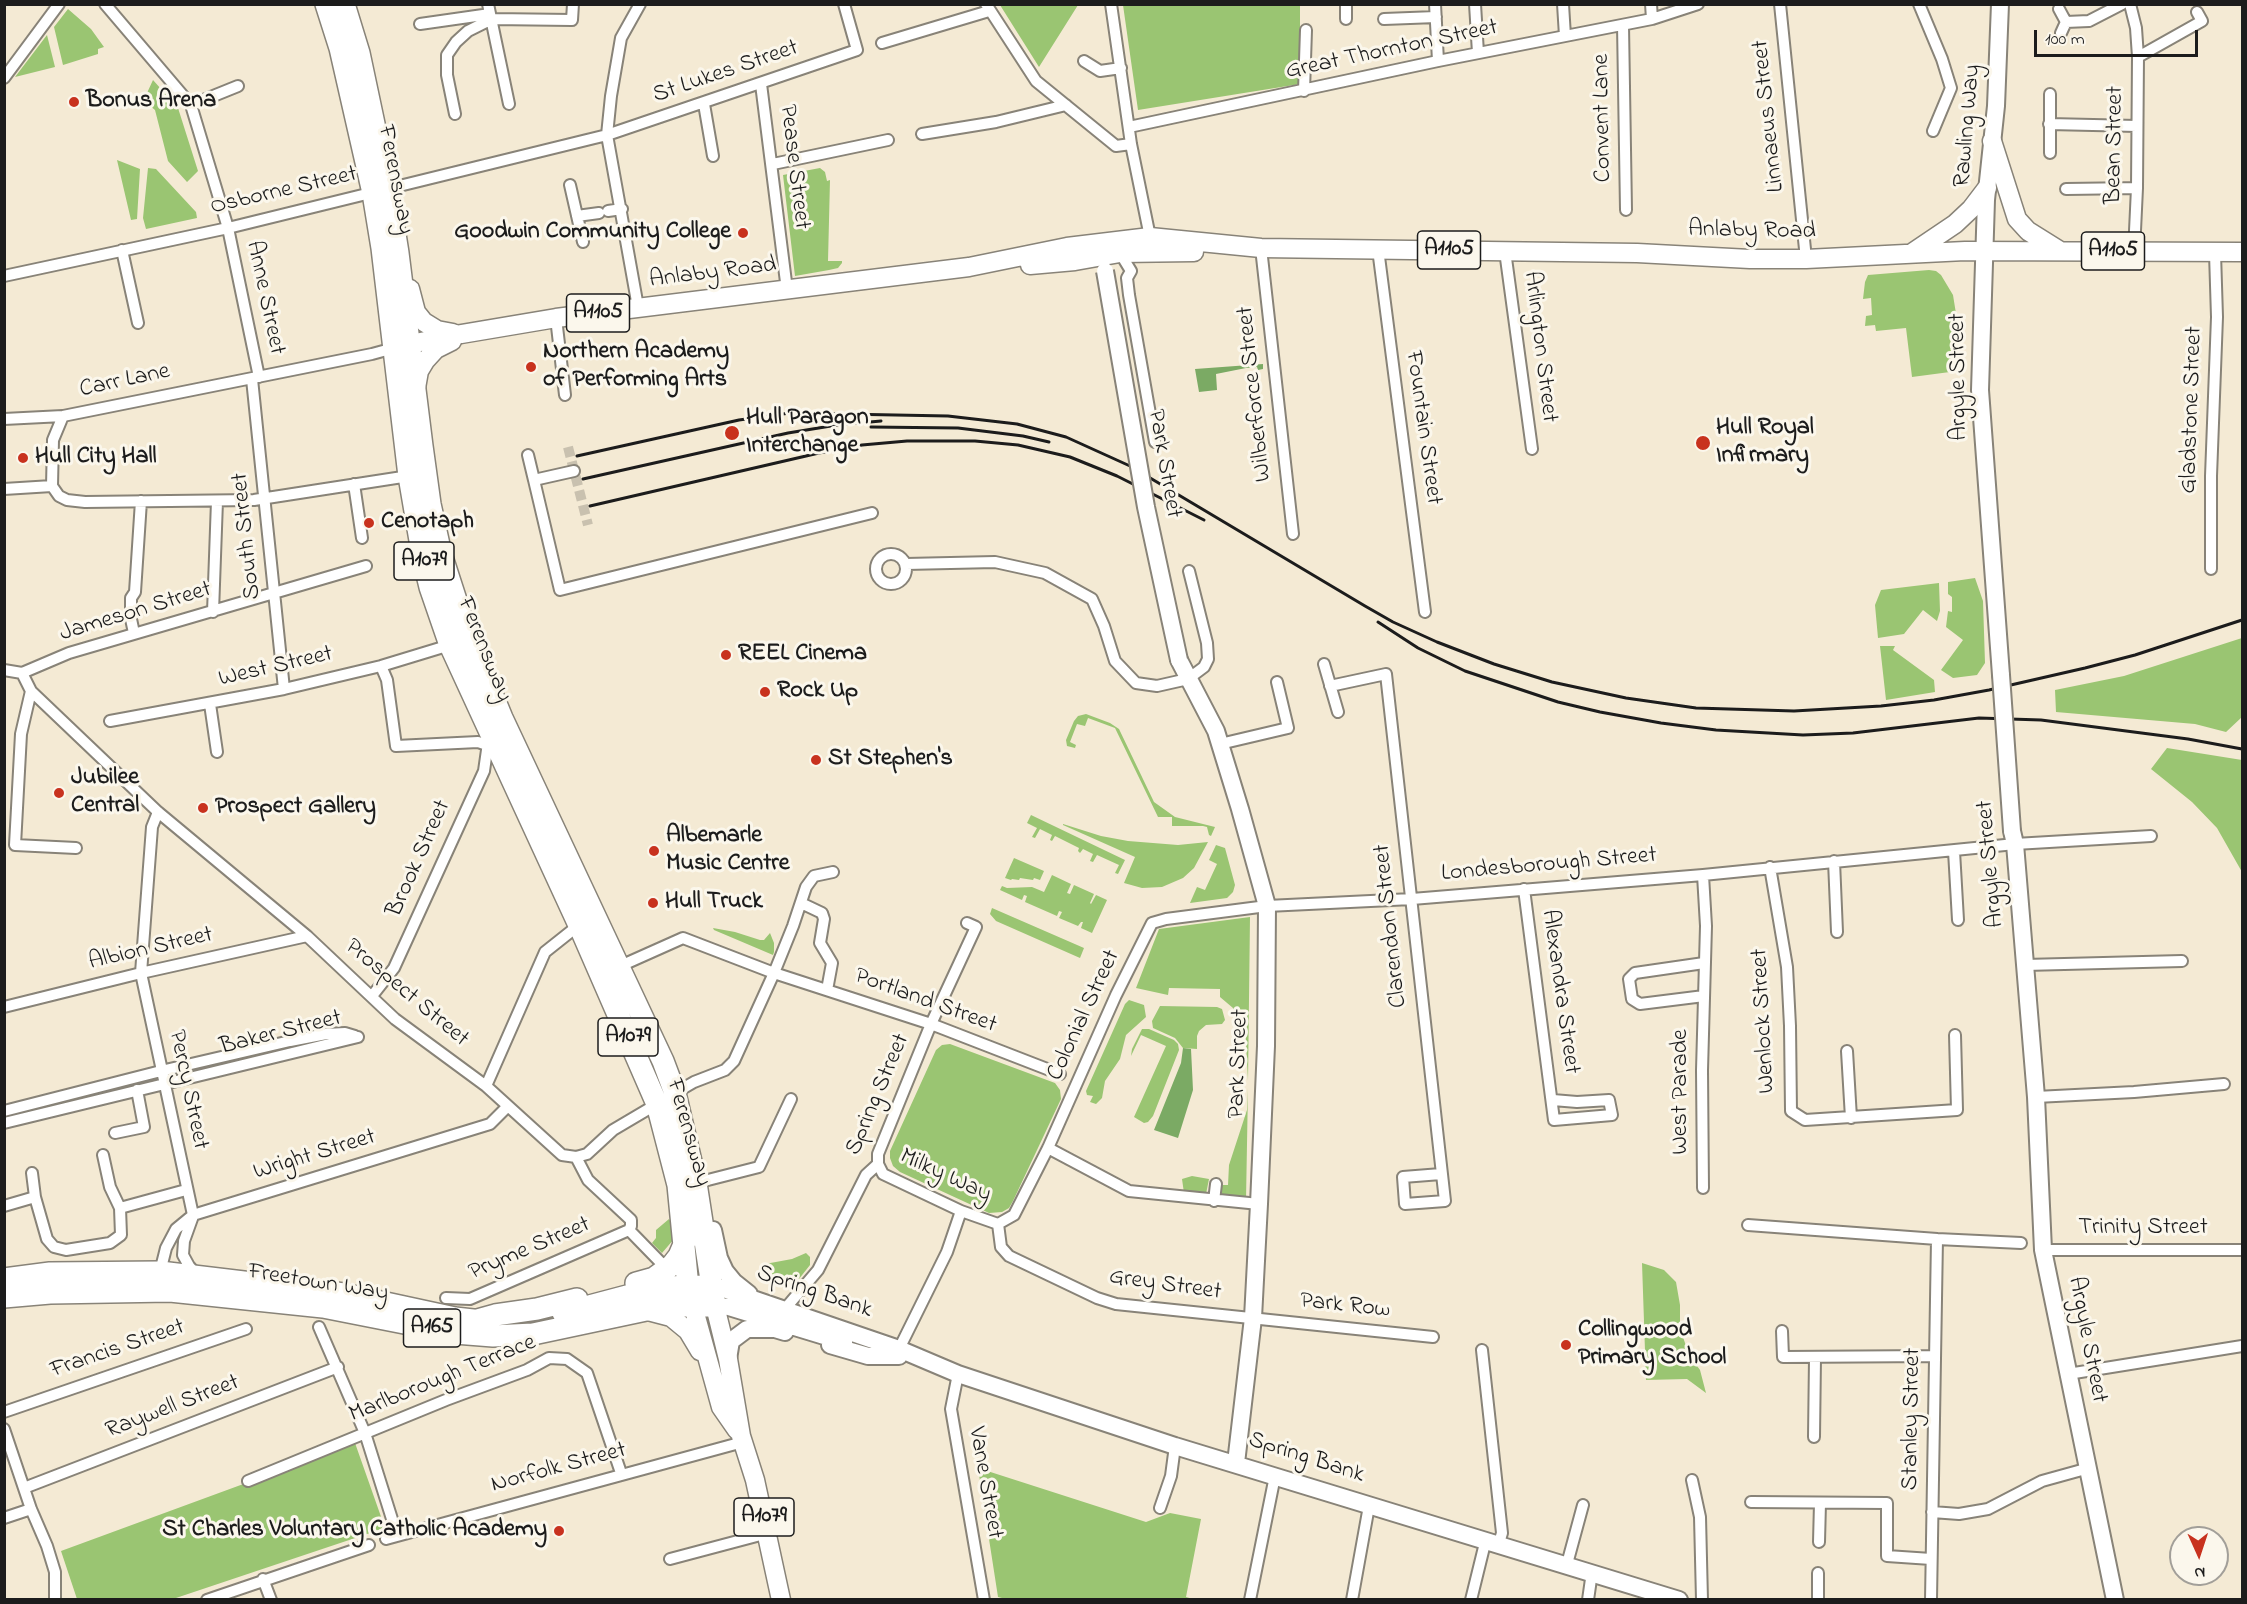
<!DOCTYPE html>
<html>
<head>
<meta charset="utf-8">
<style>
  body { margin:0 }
  #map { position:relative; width:2247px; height:1604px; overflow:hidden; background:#f4ead4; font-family:"Indie Flower",sans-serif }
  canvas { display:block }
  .frame { position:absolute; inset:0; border:6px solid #1c1c1c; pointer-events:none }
  .north { position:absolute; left:2169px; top:1526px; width:60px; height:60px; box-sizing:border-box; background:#fbf7ec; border:2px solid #a29f99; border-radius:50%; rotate:177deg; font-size:16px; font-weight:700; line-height:24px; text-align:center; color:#1c1c1c }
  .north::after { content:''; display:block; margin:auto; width:21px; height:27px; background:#c8321e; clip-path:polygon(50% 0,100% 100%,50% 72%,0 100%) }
  .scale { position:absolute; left:2034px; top:30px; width:164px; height:27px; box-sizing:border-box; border:3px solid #1c1c1c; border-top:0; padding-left:8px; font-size:18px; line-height:21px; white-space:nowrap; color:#1c1c1c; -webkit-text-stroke:4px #fbf7ec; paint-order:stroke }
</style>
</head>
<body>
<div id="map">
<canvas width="2247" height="1604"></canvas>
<div class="frame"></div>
<div class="north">N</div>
<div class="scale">100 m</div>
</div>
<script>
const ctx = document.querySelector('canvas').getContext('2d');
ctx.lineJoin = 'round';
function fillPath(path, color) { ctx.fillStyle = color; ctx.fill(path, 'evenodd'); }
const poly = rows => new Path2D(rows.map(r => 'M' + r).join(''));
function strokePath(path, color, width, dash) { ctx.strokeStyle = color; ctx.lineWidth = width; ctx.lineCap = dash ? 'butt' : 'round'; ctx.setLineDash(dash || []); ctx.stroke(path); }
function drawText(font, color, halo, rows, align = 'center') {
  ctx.font = font + ' "Indie Flower",sans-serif'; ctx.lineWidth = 6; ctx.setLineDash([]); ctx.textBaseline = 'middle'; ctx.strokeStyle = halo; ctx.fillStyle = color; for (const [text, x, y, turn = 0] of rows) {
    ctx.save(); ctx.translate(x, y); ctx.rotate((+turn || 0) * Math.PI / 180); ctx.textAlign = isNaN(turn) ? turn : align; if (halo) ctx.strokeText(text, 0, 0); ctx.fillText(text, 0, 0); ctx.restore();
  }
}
const green = poly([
  [1000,5,1078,5,1039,67],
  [1123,5,1300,5,1300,84,1138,110],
  [68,9,91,29,104,47,98,49,98,54,63,65,54,27],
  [47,35,55,67,15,77],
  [153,80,178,108,198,171,187,182,168,161,155,110,149,105,147,93],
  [117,160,140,169,137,219,131,220],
  [148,168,156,169,196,212,197,218,146,229,143,218],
  [820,168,825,172,827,181,830,180,828,261,842,261,842,263,838,268,829,270,795,276,783,175],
  [1929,270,1936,271,1941,275,1953,295,1965,370,1912,377,1906,328,1876,331,1875,325,1865,326,1866,316,1872,315,1871,298,1863,299,1865,282,1868,275],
  [1975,578,1983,601,1985,663,1977,675,1953,678,1941,670,1963,640,1946,627,1948,611,1952,612,1952,597,1948,594,1948,582],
  [1939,583,1940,611,1937,621,1923,610,1904,634,1878,638,1875,605,1881,590],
  [2242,638,2242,717,2226,732,2195,724,2056,712,2055,690,2124,676],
  [1880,646,1895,646,1893,650,1934,680,1935,692,1886,700],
  [1086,714,1110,723,1119,729,1154,802,1175,817,1215,827,1211,836,1209,835,1207,827,1203,826,1172,826,1172,817,1158,817,1115,728,1088,718,1085,726,1077,724,1070,742,1076,745,1075,748,1067,746,1066,740,1074,721,1078,716],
  [2167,748,2242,760,2242,872,2217,828,2192,802,2151,769],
  [1031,815,1125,860,1118,874,1115,873,1119,865,1097,855,1093,862,1090,861,1093,854,1083,849,1080,853,1078,851,1079,848,1055,836,1052,841,1050,840,1052,835,1040,829,1035,838,1032,837,1037,828,1027,823],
  [1063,824,1101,836,1128,841,1178,845,1208,842,1194,868,1183,878,1162,887,1142,888,1124,883,1135,857,1063,825],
  [1216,845,1225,848,1235,885,1233,892,1227,898,1190,903,1197,887,1205,890,1217,864,1209,860],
  [1014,858,1044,871,1040,880,1034,878,1033,880,1020,878,1019,880,1012,879,1011,880,1005,878],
  [1052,875,1071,884,1067,893,1070,894,1074,885,1094,894,1090,903,1091,904,1096,895,1107,900,1092,933,1081,928,1083,922,1081,922,1078,926,1059,918,1062,912,1059,911,1057,916,1025,902,1027,896,1024,895,1022,900,1000,890,1002,886,1007,888,1032,887,1044,892],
  [992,908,1084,948,1080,958,996,921,990,914],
  [1250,917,1248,1081,1245,1024,1236,1024,1233,1008,1220,997,1220,989,1169,988,1168,995,1136,988,1159,929],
  [713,928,735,932,760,940,764,940,770,933,774,943,774,952,773,955,714,930],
  [1129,1000,1144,1005,1146,1017,1126,1035,1120,1059,1105,1081,1102,1098,1096,1104,1090,1102,1093,1096,1087,1095,1086,1091,1125,1004],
  [1160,1006,1217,1007,1222,1009,1225,1020,1222,1024,1206,1025,1199,1031,1197,1036,1197,1049,1183,1048,1175,1038,1153,1028,1152,1021],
  [1142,1029,1149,1029,1174,1040,1178,1044,1179,1050,1153,1116,1148,1122,1144,1123,1134,1117,1166,1046,1141,1035,1131,1056,1132,1049],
  [950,1044,1055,1083,1060,1090,1061,1099,1013,1201,1009,1208,1002,1212,989,1213,900,1172,893,1166,890,1158,890,1151,936,1050,942,1045],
  [1248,1088,1246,1200,1222,1197,1221,1185,1228,1185,1229,1165,1247,1110],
  [1192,1176,1209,1179,1206,1194,1184,1193,1182,1179],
  [669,1219,674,1227,674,1239,662,1253,652,1243,656,1238,656,1230],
  [806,1253,810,1257,810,1265,791,1289,782,1287,768,1277,758,1274,765,1264,792,1259],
  [1642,1263,1664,1270,1676,1282,1680,1305,1680,1328,1689,1355,1700,1370,1706,1393,1687,1379,1646,1380],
  [355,1443,385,1528,173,1599,77,1599,61,1551],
  [978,1468,1146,1522,1170,1513,1201,1519,1186,1597,1193,1599,1010,1600,998,1597]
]);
const forest = poly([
  [1263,364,1263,369,1258,370,1257,367,1246,368,1216,374,1217,390,1199,392,1195,369],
  [1183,1048,1191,1049,1193,1090,1178,1138,1154,1130,1181,1063]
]);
const streetTunnel = poly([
  [568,447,588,525]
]);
const street = poly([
  [105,4,191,105,228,228,259,377],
  [488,4,509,104],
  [986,4,1036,81,1116,146,1131,144],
  [1111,4,1131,144,1150,237],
  [1435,4,1438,61],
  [1475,4,1478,53],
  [1563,4,1565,36],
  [1651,4,1652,19],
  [1780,4,1806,259],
  [1919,4,1942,59,1951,88,1933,131],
  [2130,4,2136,28,2138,57,2137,188,2134,252],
  [2059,9,2066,22,2061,33],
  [1346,19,1346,4],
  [1384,19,1436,17],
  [2066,22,2089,21,2122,4],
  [420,24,490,14],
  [1623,25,1626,210],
  [882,43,989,11],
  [2138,57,2202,21,2197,12],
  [1084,61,1100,71,1121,68],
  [4,78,59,4],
  [761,84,787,290],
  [1304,91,1306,30],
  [2050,94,2050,153],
  [704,104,713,156],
  [191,105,238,86],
  [455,114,447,75,447,55,456,42,468,31,492,19,572,20,573,4],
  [2049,124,2137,126],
  [1129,127,1438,61,1652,19,1698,4],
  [922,134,996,122,1066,105],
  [773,164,888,140],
  [570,185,583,242],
  [2066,189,2137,188],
  [608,211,622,209],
  [577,216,599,213],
  [1261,248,1293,534],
  [1378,249,1425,612],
  [122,250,138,323],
  [1505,251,1532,449],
  [1120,253,1131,271,1127,278,1129,295,1155,442],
  [4,276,228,228,607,135,857,50,844,4],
  [638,307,607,135,611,96,621,38,640,4],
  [556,318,565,395],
  [252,379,284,689],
  [63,416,53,440,52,486,59,496,67,500,85,502,254,500,409,476],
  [4,419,63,416,372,354,394,348],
  [528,455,534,480],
  [574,471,534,480,560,590,872,513],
  [354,484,362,538],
  [4,489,52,486],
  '876 569a15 15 0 1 1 30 0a15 15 0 1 1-30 0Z',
  [906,564,995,562,1045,573,1092,599,1104,626,1115,661,1136,683,1157,686,1188,679,1204,667,1208,659,1207,643,1189,571],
  [2211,569,2211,476,2217,317,2215,253],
  [213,612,217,501],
  [134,633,131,619,131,598,135,592,141,501],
  [1324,664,1338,712],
  [381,666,387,680,396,746,478,742,487,745],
  [4,670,22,673],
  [22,673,31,691,158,812,307,936,395,1019,486,1086,562,1155,576,1157,587,1154,613,1130,657,1104],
  [22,673,69,653,366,566],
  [1330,686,1386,674,1445,1201,1405,1204,1403,1177,1441,1174],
  [31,691,21,734,15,845,76,848],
  [210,704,217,752],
  [110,721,284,689,381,666,450,645],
  [1220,744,1288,728,1277,682],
  [158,812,152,827,141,973,193,1215],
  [1954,851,1958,920],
  [1834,861,1837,932],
  [1770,867,1787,967,1790,1026,1791,1111,1805,1120,1957,1110,1955,1035],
  [1703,875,1706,926,1702,1070,1703,1188],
  [1524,889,1554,1120,1612,1115,1609,1100,1577,1102,1553,1100],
  [801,903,822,913,824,919,820,943,832,963,827,990],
  [1704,963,1635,973,1629,979,1632,999,1640,1004,1704,996],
  [2025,965,2182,961],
  [618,967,683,938,774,973,931,1024,1060,1074],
  [372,996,394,968,484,771,489,736],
  [4,1007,141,973,307,936],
  [1847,1051,1851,1118],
  [486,1086,545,952,579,925],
  [675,1093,694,1082,725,1070,734,1061,774,973,793,926,806,887,814,876,833,872],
  [2036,1097,2134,1092,2224,1084],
  [4,1111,161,1071,290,1041,326,1034,345,1033,355,1036],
  [4,1123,358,1037],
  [115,1133,144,1127,137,1090],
  [1048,1148,1129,1191,1259,1204],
  [103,1155,110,1187,120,1208],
  [576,1157,588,1180,631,1220,631,1226,629,1230],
  [878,1164,883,1174,961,1211,998,1224],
  [32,1173,35,1197,47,1239,54,1247,66,1250,110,1243,121,1235,120,1208,186,1190],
  [696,1183,759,1167,791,1099],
  [1214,1201,1216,1184],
  [4,1206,35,1197],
  [193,1216,184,1241,183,1255,189,1266,197,1275],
  [998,1224,1014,1215,1048,1148,1116,995,1152,923,1166,919,1267,906,1412,899,1703,875,2015,844,2151,836],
  [998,1224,1001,1247,1009,1256,1097,1298,1116,1304,1433,1337],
  [1748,1225,1937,1239,1931,1600],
  [629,1230,667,1269],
  [1937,1239,2021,1243],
  [2043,1250,2242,1250],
  [160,1272,166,1248,176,1229,193,1215,490,1124,507,1107],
  [446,1298,470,1299,629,1230],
  [784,1310,818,1270,866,1175,878,1164,878,1154,931,1024,976,927,967,923],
  [319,1327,365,1433,397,1535],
  [1782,1331,1783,1357,1935,1356],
  [899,1349,947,1252,961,1211],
  [1482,1350,1502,1533,1499,1543],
  [958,1374,951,1409,984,1600],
  [2068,1374,2242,1346],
  [4,1412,246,1329],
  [4,1429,31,1509,47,1546,55,1572,55,1600],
  [1814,1437,1815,1358],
  [1692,1480,1700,1517,1702,1600],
  [248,1481,446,1400,527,1370,549,1358,567,1359,587,1373,621,1473],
  [24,1488,338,1367],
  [1751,1502,1887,1503,1887,1556,1931,1559],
  [1160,1508,1171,1476,1175,1446],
  [1932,1512,1959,1514,1988,1509,2042,1481,2089,1468],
  [4,1518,31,1509],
  [386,1539,743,1442],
  [1819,1542,1820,1503],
  [670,1559,768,1533],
  [1567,1564,1583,1505],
  [263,1579,271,1600],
  [207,1600,369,1545],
  [1250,1600,1275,1476],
  [1352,1600,1369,1506],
  [1471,1600,1486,1539],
  [1588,1600,1592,1572],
  [1818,1600,1818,1573]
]);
const secondary = poly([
  [2000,4,1996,106,1986,200,1980,390,2001,675],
  [1179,660,1216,731,1240,809,1267,906,1266,1046,1259,1204,1253,1318,1236,1463],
  [2012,831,2015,844,2036,1097,2043,1250,2115,1600],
  [713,1230,719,1258,725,1271,734,1282,749,1294],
  [712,1285,899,1349,958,1374,1175,1446,1679,1600],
  [715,1306,729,1307,844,1342],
  [830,1345,868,1356,899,1356],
  [728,1359,731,1341,747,1329,775,1329,785,1332]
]);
const primary = poly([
  [1992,141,2017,219,2028,231,2060,251],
  [1912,253,1955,224,1971,209,1987,188],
  [1030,265,1075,261,1120,253,1194,252],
  [410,289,416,312,424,322,437,330,453,333],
  [395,347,461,334,556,318,969,267,1067,247,1150,237,1261,248,1637,253,1750,259,1806,259,1965,251,2242,252],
  [416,388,419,371,425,361,436,349,452,341],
  [693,1306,721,1407,737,1430],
  [715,1306,728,1359,741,1436,755,1480,781,1600],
  [648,1311,671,1317,688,1331,700,1351]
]);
const highway = poly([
  [326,4,340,48,373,193,382,248,409,476,423,558,430,587,450,645,579,925,657,1104,678,1185,688,1287,693,1306],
  [4,1279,50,1273,160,1272,344,1294,455,1318,473,1320],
  [636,1283,654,1278,672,1265,679,1256,685,1242],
  [4,1297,50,1293,170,1291,323,1307,455,1333,493,1336,533,1334,665,1306,715,1306,696,1183,675,1093,663,1061,502,718,465,628,441,554,430,504,422,446,398,253,388,190,359,53,344,4],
  [563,1313,661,1287,703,1286],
  [477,1320,495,1315,537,1309,577,1299]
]);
const rail = poly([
  [871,427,958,428,1023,436,1049,442],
  [577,456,739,420,790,413,948,416,1017,424,1066,437,1130,466,1365,606,1393,622,1437,642,1494,664,1552,682,1626,698,1696,708,1794,711,1881,706,1934,700,1989,690,2085,668,2135,655,2242,620],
  [583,479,788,433,837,425,881,421],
  [590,506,819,453,862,445,907,441,975,441,1018,445,1070,457,1117,476,1204,520],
  [1378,622,1418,648,1465,671,1558,702,1600,712,1661,723,1716,730,1803,735,1853,733,1979,718,2041,720,2188,739,2242,749]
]);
const secondaryBridge = poly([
  [1105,271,1146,507,1179,660],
  [2001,675,2012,831]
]);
const markers = [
  [74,102,6,"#c8321e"],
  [743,233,6,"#c8321e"],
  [531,367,6,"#c8321e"],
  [732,433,8,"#c8321e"],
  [1703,443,8,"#c8321e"],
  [23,458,6,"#c8321e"],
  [369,523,6,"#c8321e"],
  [726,655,6,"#c8321e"],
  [765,692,6,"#c8321e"],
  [816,760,6,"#c8321e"],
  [59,793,6,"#c8321e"],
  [203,808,6,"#c8321e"],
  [654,851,6,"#c8321e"],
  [653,903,6,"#c8321e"],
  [1566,1345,6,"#c8321e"],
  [559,1531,6,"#c8321e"]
];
const shields = [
  [1449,250,63],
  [2113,251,63],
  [598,313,63],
  [424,561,60],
  [628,1037,60],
  [432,1328,57],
  [764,1517,60]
];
const shieldNames = [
  ["A1105",1449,250],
  ["A1105",2113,251],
  ["A1105",598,313],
  ["A1079",424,561],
  ["A1079",628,1037],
  ["A165",432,1328],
  ["A1079",764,1517]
];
const streetNames = [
  ["Great Thornton Street",1392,51,-12],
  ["St Lukes Street",726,73,-19],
  ["Linnaeus Street",1770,116,-96],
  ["Convent Lane",1604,118,-91],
  ["Rawling Way",1969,126,-85],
  ["Bean Street",2116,145,-89],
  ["Pease Street",793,167,83],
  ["Ferensway",394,180,79],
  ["Osborne Street",284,192,-13],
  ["Anlaby Road",1752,232,1],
  ["Anlaby Road",713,274,-7],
  ["Anne Street",264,298,78],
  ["Arlington Street",1539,347,83],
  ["Argyle Street",1960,377,-91],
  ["Carr Lane",125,382,-12],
  ["Wilberforce Street",1256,394,-96],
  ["Gladstone Street",2193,410,-88],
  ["Fountain Street",1422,428,82],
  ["Park Street",1163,464,80],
  ["South Street",248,536,-96],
  ["Jameson Street",136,613,-17],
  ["Ferensway",483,650,68],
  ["West Street",276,668,-13],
  ["Brook Street",420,859,-66],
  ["Argyle Street",1992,864,-95],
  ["Londesborough Street",1549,866,-5],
  ["Clarendon Street",1392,926,-96],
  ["Albion Street",151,950,-13],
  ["Alexandra Street",1559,992,82],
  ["Prospect Street",406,994,40],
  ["Portland Street",925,1002,20],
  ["Colonial Street",1085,1016,-65],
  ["Wenlock Street",1765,1021,-93],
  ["Baker Street",281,1034,-14],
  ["Park Street",1240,1064,-88],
  ["Percy Street",187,1090,78],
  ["West Parade",1682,1092,-90],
  ["Spring Street",879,1095,-67],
  ["Ferensway",687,1133,74],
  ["Wright Street",315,1156,-17],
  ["Milky Way",945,1177,25],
  ["Trinity Street",2143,1229],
  ["Pryme Street",530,1250,-23],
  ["Freetown Way",318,1284,9],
  ["Grey Street",1165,1286,8],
  ["Spring Bank",814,1293,19],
  ["Park Row",1345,1307,6],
  ["Argyle Street",2086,1340,79],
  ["Francis Street",118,1350,-19],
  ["Marlborough Terrace",443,1380,-22],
  ["Raywell Street",173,1408,-21],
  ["Stanley Street",1913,1419,-89],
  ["Spring Bank",1306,1459,18],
  ["Norfolk Street",559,1469,-15],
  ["Vane Street",984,1483,80]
];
const poiNames = [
  ["Bonus Arena",86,102],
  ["Goodwin Community College",731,233,"right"],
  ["Northern Academy",543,353],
  ["of Performing Arts",543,381],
  ["Hull Paragon",746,419],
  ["Interchange",746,447],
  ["Hull Royal",1716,429],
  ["Infirmary",1716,457],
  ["Hull City Hall",35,458],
  ["Cenotaph",381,523],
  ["REEL Cinema",738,655],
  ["Rock Up",777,692],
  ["St Stephen's",828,760],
  ["Jubilee",71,779],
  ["Central",71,807],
  ["Prospect Gallery",215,808],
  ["Albemarle",666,837],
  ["Music Centre",666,865],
  ["Hull Truck",665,903],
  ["Collingwood",1578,1331],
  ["Primary School",1578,1359],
  ["St Charles Voluntary Catholic Academy",547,1531,"right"]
];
fillPath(green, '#9ac572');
fillPath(forest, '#7baa64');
strokePath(streetTunnel, '#c9c1af', 10, [10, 5]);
strokePath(street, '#888378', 14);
strokePath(secondary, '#888378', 20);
strokePath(primary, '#888378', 21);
strokePath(highway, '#888378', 24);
strokePath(street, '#fff', 10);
strokePath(secondary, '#fff', 16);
strokePath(primary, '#fff', 18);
strokePath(highway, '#fff', 21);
strokePath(rail, '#1c1c1c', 3);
strokePath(secondaryBridge, '#888378', 20, []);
strokePath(secondaryBridge, '#fff', 16);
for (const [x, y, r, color] of markers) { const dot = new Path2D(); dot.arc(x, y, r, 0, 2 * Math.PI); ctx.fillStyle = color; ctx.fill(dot); strokePath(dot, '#fbf7ec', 2); }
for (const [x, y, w] of shields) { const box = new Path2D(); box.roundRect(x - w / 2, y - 19, w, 38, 4.5); ctx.fillStyle = '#fbf7ec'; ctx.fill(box); strokePath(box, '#1c1c1c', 1.5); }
drawText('bold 22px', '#1c1c1c', null, shieldNames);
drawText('24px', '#1c1c1c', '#fbf7ec', streetNames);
drawText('bold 24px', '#1c1c1c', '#fbf7ec', poiNames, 'left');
</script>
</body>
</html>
